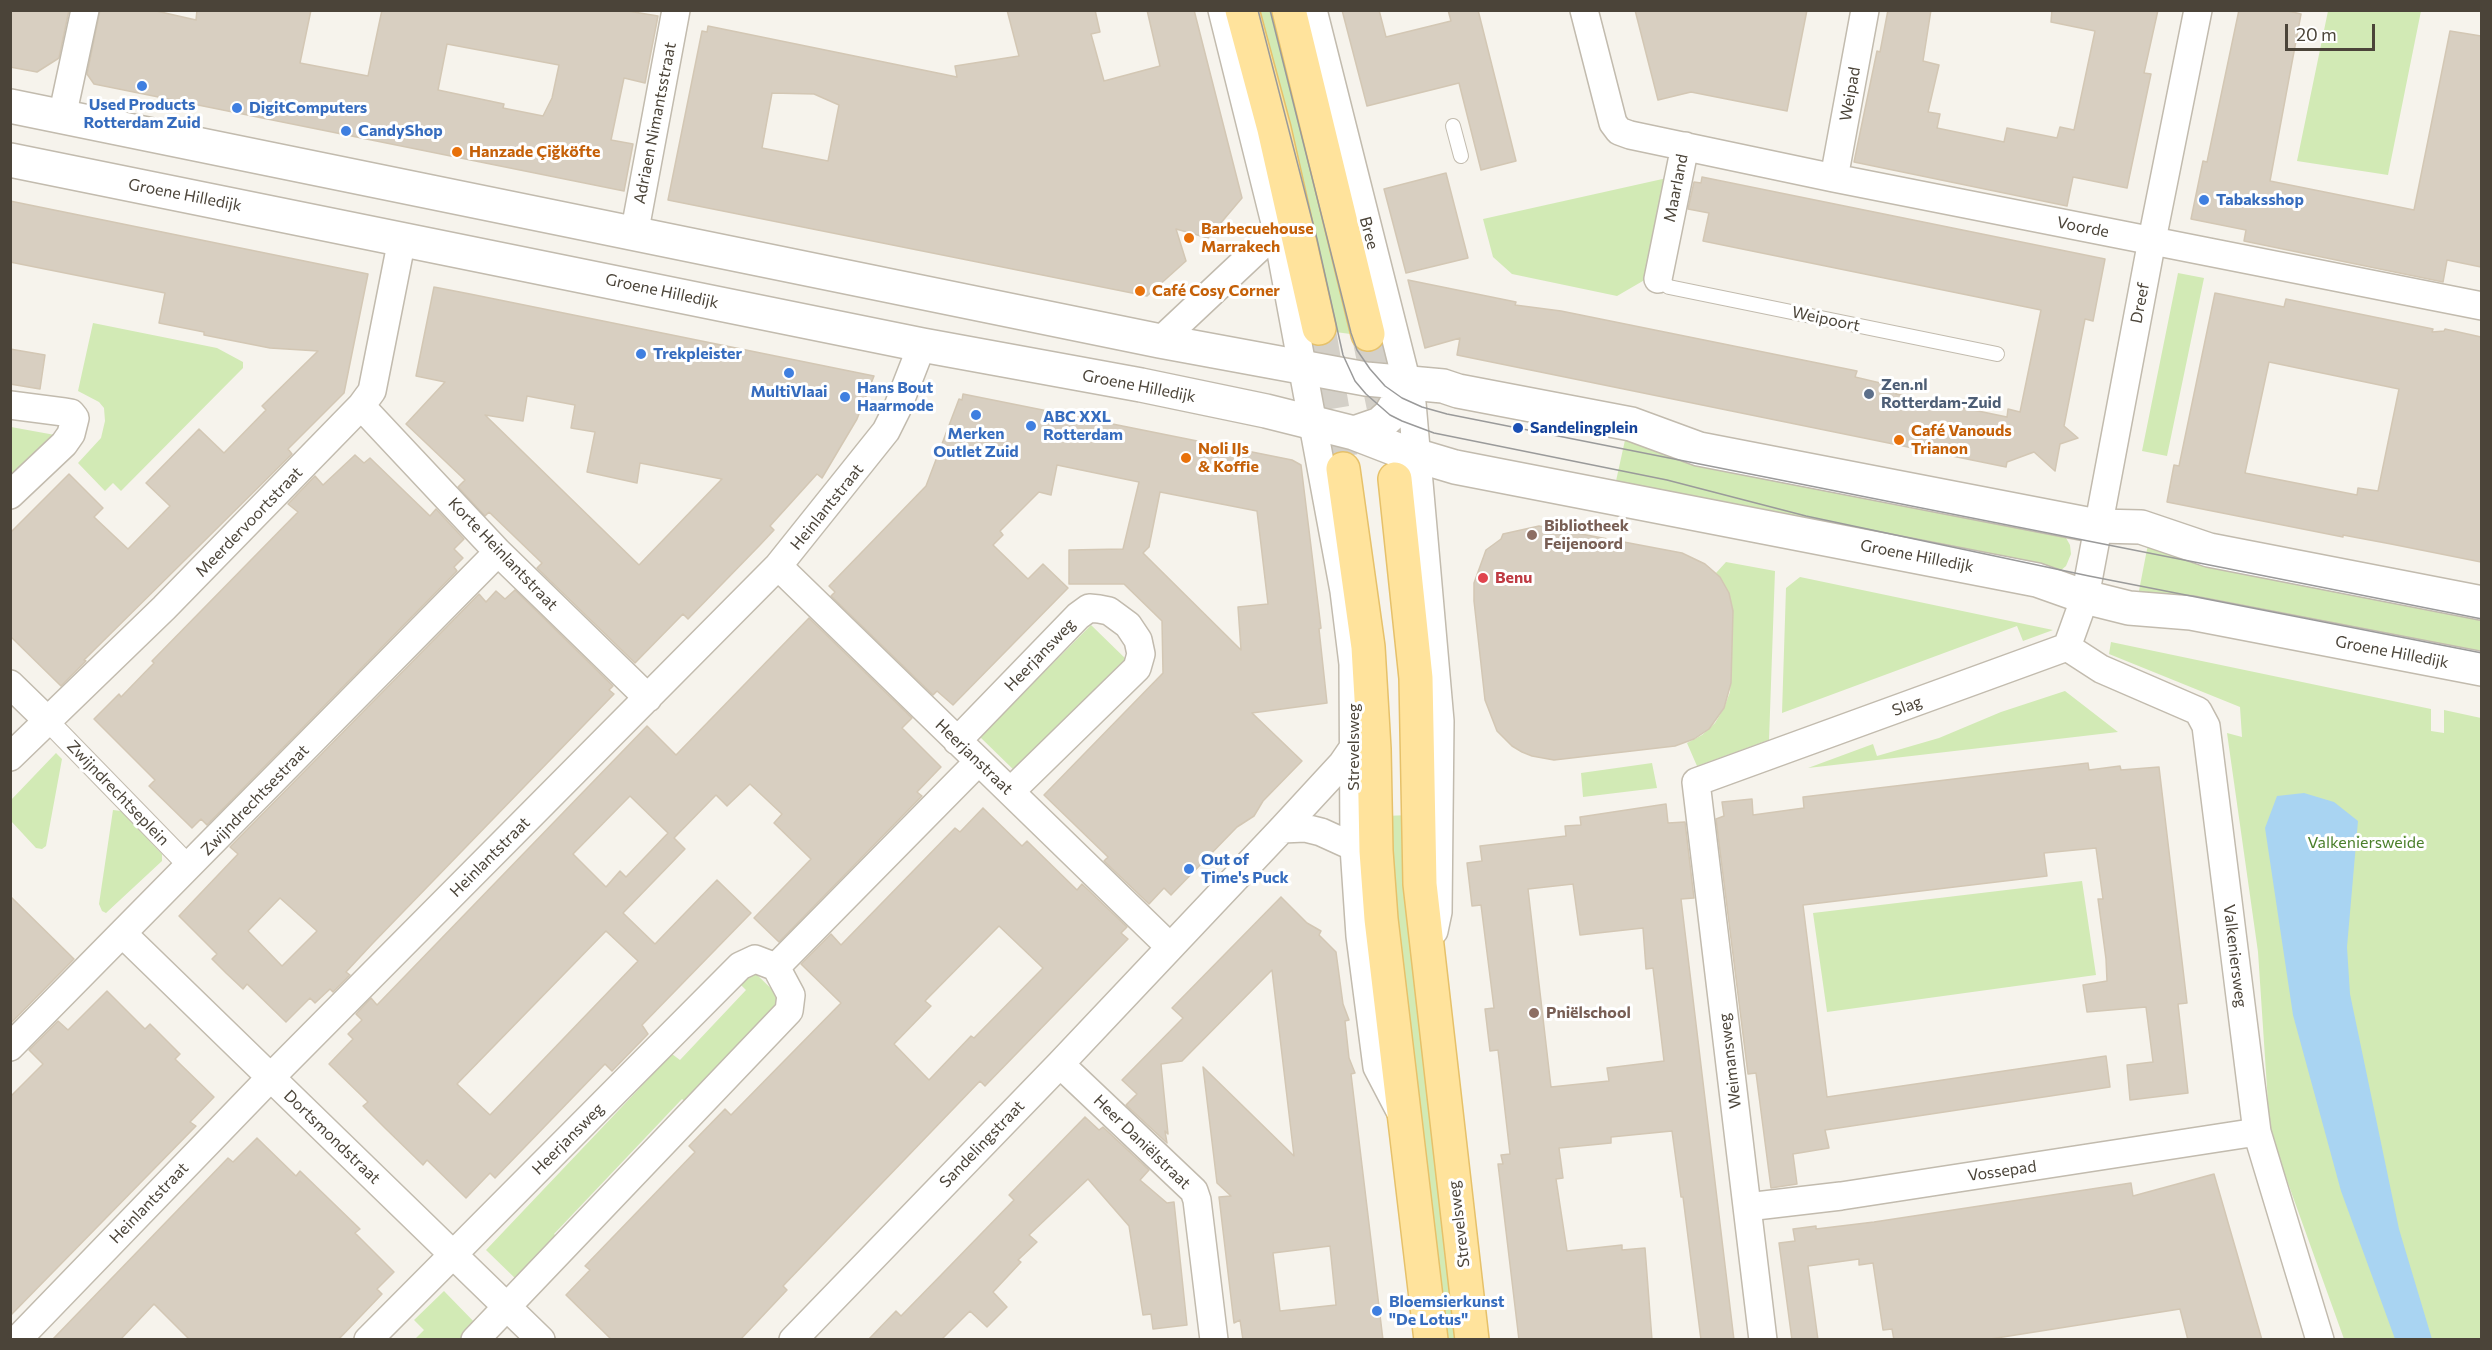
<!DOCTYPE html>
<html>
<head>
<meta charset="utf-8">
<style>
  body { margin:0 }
  #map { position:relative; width:2492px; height:1350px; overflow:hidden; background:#f6f3ec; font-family:Commissioner,sans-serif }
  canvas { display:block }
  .frame { position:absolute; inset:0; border:12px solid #4b4439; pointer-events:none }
  .scale { position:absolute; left:2285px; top:24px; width:90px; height:27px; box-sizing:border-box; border:3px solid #4b4439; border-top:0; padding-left:8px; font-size:18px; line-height:21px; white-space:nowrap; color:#4b4439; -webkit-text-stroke:4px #fff; paint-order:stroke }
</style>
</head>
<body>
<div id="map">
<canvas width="2492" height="1350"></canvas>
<div class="frame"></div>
<div class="scale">20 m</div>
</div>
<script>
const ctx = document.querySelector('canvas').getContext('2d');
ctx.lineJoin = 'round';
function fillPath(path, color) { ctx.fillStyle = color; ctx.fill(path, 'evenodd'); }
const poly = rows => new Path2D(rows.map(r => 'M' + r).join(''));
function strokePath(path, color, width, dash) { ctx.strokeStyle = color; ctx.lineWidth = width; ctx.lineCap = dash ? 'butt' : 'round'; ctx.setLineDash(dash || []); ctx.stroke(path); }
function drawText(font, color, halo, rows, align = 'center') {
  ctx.font = font + ' Commissioner,sans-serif'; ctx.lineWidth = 6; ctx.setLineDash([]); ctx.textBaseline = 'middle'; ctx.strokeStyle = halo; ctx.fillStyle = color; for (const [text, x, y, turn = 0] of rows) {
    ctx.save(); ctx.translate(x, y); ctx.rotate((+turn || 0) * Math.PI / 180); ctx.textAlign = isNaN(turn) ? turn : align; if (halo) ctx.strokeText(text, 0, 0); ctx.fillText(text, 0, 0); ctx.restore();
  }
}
const green = poly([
  [1251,11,1278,11,1358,335,1328,331],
  [2328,11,2421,11,2388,175,2297,161],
  [1667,178,1648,278,1617,296,1512,274,1493,257,1483,219],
  [2178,273,2204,278,2167,456,2142,451],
  [93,323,217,348,243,362,243,368,121,491,113,483,105,491,78,463,101,438,105,421,104,408,99,402,78,391],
  [11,427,55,435,11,479],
  [1627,431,2062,531,2070,545,2071,554,2066,566,2053,577,1614,490],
  [2149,539,2481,611,2481,661,2137,601],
  [1726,562,1775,571,1769,740,1697,766,1687,743,1702,735,1715,723,1724,708,1730,692,1733,611,1729,593,1716,573],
  [1800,577,2053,630,2023,641,2017,626,1782,713,1786,588],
  [1091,625,1129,662,1019,775,980,737],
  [2111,642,2431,709,2431,731,2444,733,2444,710,2481,718,2481,1339,2344,1339,2270,1133,2258,952,2227,733,2242,737,2240,707,2109,654],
  [2065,691,2118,732,1808,768,1873,744,1877,756,1939,738,2001,712],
  [56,753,62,759,46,846,42,849,36,848,11,821,11,800],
  [1652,763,1657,788,1583,797,1581,773],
  [113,810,121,811,162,854,162,861,106,913,102,911,99,904],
  [1410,815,1460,1339,1442,1339,1384,816],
  [2082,881,2096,975,1827,1012,1813,913],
  [752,970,785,1002,688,1104,682,1099,554,1234,561,1240,520,1283,486,1250,672,1054,680,1060,746,990,739,983],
  [444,1291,479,1327,466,1339,414,1340,424,1330,414,1320]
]);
const water = poly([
  [2304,793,2334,802,2358,821,2347,947,2350,994,2399,1229,2432,1339,2395,1339,2341,1191,2293,1015,2265,828,2277,796]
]);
const building = poly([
  [10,10,69,10,59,58,37,72,10,67,10,10],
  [100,10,152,10,196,20,197,10,311,10,300,63,368,76,382,10,622,10,658,16,645,83,624,78,611,140,633,144,624,191,94,84,87,74,100,10],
  [447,44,559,65,552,98,543,116,503,108,504,104,438,90,447,44],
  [1007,10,1095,10,1100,32,1091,34,1104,81,1160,66,1147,10,1194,10,1242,198,1208,238,1176,229,1186,261,1147,296,668,200,702,31,707,32,708,26,957,77,955,66,1019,56,1007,10],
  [772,93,814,94,839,105,828,161,762,148,772,93],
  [1342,10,1379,10,1386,37,1451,21,1448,10,1478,10,1516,161,1481,170,1459,83,1367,106,1342,10],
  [1635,10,1807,10,1787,111,1691,92,1658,100,1635,10],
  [1888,10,1931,10,1923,61,1939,65,1928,112,1940,114,1937,128,2004,142,2007,128,2057,138,2060,127,2074,130,2095,31,2051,22,2052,10,2158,10,2144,73,2151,74,2127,188,2073,177,2067,206,1854,162,1877,51,1880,52,1888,10],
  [2239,10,2284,10,2301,14,2270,181,2414,210,2450,31,2481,36,2481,267,2447,260,2443,282,2244,241,2246,230,2191,219,2203,161,2207,162,2239,10],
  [1446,173,1468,258,1406,273,1384,189,1446,173],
  [1702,177,2105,259,2093,321,2085,319,2064,426,2078,438,2060,444,2055,471,2034,452,2007,462,2006,467,1457,355,1460,338,1425,348,1408,280,1516,302,1515,305,1561,311,1857,371,1855,377,1897,387,1896,394,2007,417,2008,409,2020,412,2041,310,1703,241,1709,213,1688,209,1694,182,1701,183,1702,177],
  [10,201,368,274,344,393,288,449,292,454,84,660,86,661,61,686,10,636,10,533,69,474,103,508,94,517,128,549,170,506,146,483,199,429,224,453,266,410,262,406,318,351,270,348,204,335,204,332,159,323,165,293,10,262,10,201],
  [434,287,470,294,874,376,857,419,822,478,817,474,770,526,774,530,759,546,688,619,683,614,635,663,537,568,542,563,489,512,485,516,458,487,465,480,406,424,445,382,416,376,434,287],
  [527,396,575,405,571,428,595,432,587,472,637,483,640,463,722,479,639,565,485,415,523,421,527,396],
  [2215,293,2284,307,2286,299,2433,329,2432,332,2444,331,2445,329,2481,337,2481,562,2391,544,2343,535,2343,537,2167,502,2174,465,2179,466,2215,293],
  [2269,362,2399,389,2378,491,2358,488,2357,495,2245,473,2269,362],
  [10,349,45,355,40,389,10,384,10,349],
  [963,394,1292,460,1301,465,1321,628,1319,629,1327,703,1252,713,1302,761,1263,801,1254,816,1237,827,1171,895,1164,888,1149,904,1104,861,1108,857,1044,795,1163,673,1162,621,1124,584,1069,584,1069,550,1123,549,1139,482,1057,465,1051,495,1039,492,1000,531,1003,535,993,545,1028,579,1043,564,1068,588,953,705,937,691,933,695,831,596,835,592,829,586,926,486,959,399,962,400,963,394],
  [1160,492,1257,511,1268,604,1238,607,1241,650,1143,553,1149,547,1160,492],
  [355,455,364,463,370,458,430,516,436,509,464,539,454,549,463,558,454,567,457,571,207,825,201,819,192,828,149,786,155,780,94,719,119,694,121,697,154,663,152,661,298,512,288,504,315,476,323,485,355,455],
  [1539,526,1682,553,1705,564,1720,577,1729,593,1733,611,1731,683,1724,708,1709,729,1694,739,1675,746,1554,760,1532,756,1522,752,1512,746,1497,731,1485,700,1474,601,1474,583,1486,550,1501,539,1503,534,1539,526],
  [515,590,613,686,609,690,614,694,373,943,346,972,350,975,333,992,330,989,315,1003,310,998,286,1022,247,984,243,989,226,973,212,959,217,954,179,916,238,854,230,847,479,594,486,602,496,591,505,599,515,590],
  [280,898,317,931,282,966,248,931,280,898],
  [809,618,912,718,902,728,941,767,917,792,922,796,779,942,754,918,811,859,774,823,782,814,750,784,727,806,716,795,674,838,685,849,623,913,655,944,717,880,751,913,642,1025,648,1034,612,1071,605,1064,495,1178,490,1173,466,1198,427,1160,423,1165,385,1128,363,1106,368,1102,329,1064,353,1039,348,1034,362,1020,356,1014,371,998,377,1005,647,726,676,755,809,618],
  [630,796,668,833,626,877,620,871,606,887,573,854,630,796],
  [606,931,638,961,490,1115,457,1084,606,931],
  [2088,763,2089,770,2120,766,2121,770,2159,767,2187,1003,2178,1004,2188,1093,2130,1100,2127,1065,2153,1062,2146,1007,2087,1012,2083,985,2107,981,2106,959,2098,899,2103,899,2096,848,2044,853,2047,876,1803,905,1827,1097,2106,1056,2110,1087,1825,1130,1829,1148,1793,1154,1797,1184,1771,1188,1756,1073,1748,1074,1716,819,1724,816,1722,802,1752,799,1753,815,1804,808,1803,797,2088,763],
  [1666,804,1668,823,1685,822,1694,898,1681,899,1734,1340,1701,1340,1683,1197,1681,1197,1672,1131,1611,1137,1611,1143,1559,1148,1563,1178,1556,1179,1567,1251,1622,1245,1622,1250,1645,1248,1652,1340,1519,1340,1498,1164,1503,1164,1501,1155,1510,1154,1498,1050,1490,1051,1485,1009,1494,1008,1481,905,1472,906,1467,863,1482,861,1480,846,1566,836,1565,826,1581,825,1580,817,1666,804],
  [1573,884,1580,935,1643,928,1646,969,1653,968,1664,1061,1607,1068,1609,1081,1551,1087,1528,889,1573,884],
  [983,808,1022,846,1027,841,1077,890,1082,884,1127,927,1121,933,1128,939,985,1086,980,1081,783,1286,787,1290,740,1340,612,1340,566,1295,590,1270,585,1266,695,1152,689,1146,725,1109,731,1115,841,1003,801,964,831,934,841,945,955,828,960,832,983,808],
  [999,926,1043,968,974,1038,971,1036,929,1080,894,1044,931,1006,925,1001,999,926],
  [10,896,74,959,10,1024,10,896],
  [1281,897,1307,923,1321,931,1319,935,1336,952,1343,1004,1349,1020,1345,1021,1349,1058,1355,1073,1351,1074,1383,1340,1243,1340,1240,1320,1234,1323,1219,1197,1231,1196,1217,1183,1203,1067,1294,1156,1272,970,1182,1061,1161,1064,1168,1134,1165,1131,1167,1143,1126,1105,1137,1094,1122,1080,1183,1018,1172,1008,1281,897],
  [1330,1246,1336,1305,1280,1311,1273,1253,1330,1246],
  [107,991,145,1029,150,1024,180,1054,175,1059,214,1097,190,1122,196,1126,10,1316,10,1097,43,1064,29,1050,58,1021,68,1030,107,991],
  [1085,1117,1099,1130,1103,1127,1149,1170,1140,1180,1167,1203,1174,1202,1187,1325,1153,1329,1151,1314,1143,1315,1129,1226,1088,1179,1029,1235,1037,1242,1018,1260,1021,1262,993,1292,1007,1307,987,1327,970,1311,941,1340,868,1340,896,1311,901,1316,944,1272,1014,1200,1009,1195,1085,1117],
  [257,1138,296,1176,300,1171,360,1229,355,1233,394,1272,377,1289,382,1294,338,1340,190,1340,154,1304,120,1340,52,1340,228,1158,233,1162,257,1138],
  [2214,1174,2262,1340,2188,1340,2180,1309,1984,1340,1894,1340,1892,1329,1883,1330,1873,1263,1859,1265,1859,1259,1808,1266,1818,1340,1792,1340,1779,1243,1795,1241,1793,1229,1816,1226,1816,1229,1874,1222,2131,1183,2133,1196,2214,1174]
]);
const primaryTunnel = poly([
  [1319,328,1343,469],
  [1368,334,1383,406]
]);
const service = poly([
  [1453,126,1461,156],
  [1658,279,1669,287,1997,354]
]);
const pedestrian = poly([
  [47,720,190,867]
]);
const minor = poly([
  [1222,10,1277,231,1344,591,1353,664,1354,847,1360,936,1377,1067,1400,1111],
  [1313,10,1412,403,1440,721,1438,912,1434,931],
  [1584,10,1613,123,1619,131,1630,135,1834,178,2482,306],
  [62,117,85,10],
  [1834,178,1865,10],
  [634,235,676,10],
  [1658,279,1685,146],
  [1160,341,1277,231],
  [10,405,64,412,71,413,75,418,71,434,64,444,10,495],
  [361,406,498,552,648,698],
  [778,566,1170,947],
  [2067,647,2101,669,2198,711,2206,726,2257,1132,2320,1340],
  [2067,647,2085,597,2152,240,2198,10],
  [10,684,47,720],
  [957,741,1078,616,1089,608,1099,609,1109,611,1128,625,1138,640,1141,654,1137,668,1011,791],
  [10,757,164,608,361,406,372,391,402,239],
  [1282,829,1305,828,1321,832,1354,847],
  [123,934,541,1340],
  [776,967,978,762],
  [10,1047,498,552],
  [1060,1064,1194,1191,1197,1200,1214,1340],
  [1747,1207,1841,1196,2257,1132],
  [17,1340,271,1077,778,566,886,431,897,409,922,345],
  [368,1340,740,966,755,959,776,967,791,995,789,1011,475,1340],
  [793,1340,1060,1064,1282,829,1342,764,1353,748],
  [1763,1340,1696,782,2067,647]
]);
const tertiary = poly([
  [10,106,1160,341,1366,379,1443,386,1458,391,1631,424,1699,449,2097,526,2141,527,2209,550,2482,603],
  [10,160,922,345,1141,385,1266,411,1354,433,1398,450,1455,467,2037,580,2085,597,2129,608,2191,613,2482,669],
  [1354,433,1380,424,1390,415,1408,383]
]);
const primary = poly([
  [1242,10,1274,129,1319,328],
  [1289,10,1368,334],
  [1343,469,1368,647,1374,749,1376,851,1381,919,1431,1340],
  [1395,479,1416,678,1420,884,1472,1340]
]);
const tram = poly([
  [1258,10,1317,239,1343,355,1355,381,1366,394,1390,415,1402,421,1434,433,1667,480,1806,516,2089,576,2482,653],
  [1270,10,1351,333,1357,350,1370,369,1385,386,1402,398,1422,407,1447,414,2482,619]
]);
const markers = [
  [142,86,6,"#3f7fe0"],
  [237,108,6,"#3f7fe0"],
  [346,131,6,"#3f7fe0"],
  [457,152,6,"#e8710a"],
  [2204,200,6,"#3f7fe0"],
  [1189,238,6,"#e8710a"],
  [1140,291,6,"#e8710a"],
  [641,354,6,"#3f7fe0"],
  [789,373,6,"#3f7fe0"],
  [1869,394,6,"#5c6f8a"],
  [845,397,6,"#3f7fe0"],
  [976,415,6,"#3f7fe0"],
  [1031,426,6,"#3f7fe0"],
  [1518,428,6,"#1a4fb4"],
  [1899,440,6,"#e8710a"],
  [1186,458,6,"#e8710a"],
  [1532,535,6,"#8d6e63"],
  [1483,578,6,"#e0444e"],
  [1189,869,6,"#3f7fe0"],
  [1534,1013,6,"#8d6e63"],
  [1377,1311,6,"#3f7fe0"]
];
const streetNames = [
  ["Weipad",1850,94,-80],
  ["Adriaen Nimantsstraat",655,123,-79],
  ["Maarland",1676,188,-79],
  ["Groene Hilledijk",185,195,11],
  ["Voorde",2083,227,11],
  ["Bree",1369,233,75],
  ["Groene Hilledijk",662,291,12],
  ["Dreef",2140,303,-79],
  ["Weipoort",1826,319,12],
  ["Groene Hilledijk",1139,386,11],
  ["Heinlantstraat",827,507,-51],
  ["Meerdervoortstraat",249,522,-46],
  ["Korte Heinlantstraat",503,554,46],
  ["Groene Hilledijk",1917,556,11],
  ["Groene Hilledijk",2392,652,11],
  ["Heerjansweg",1040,655,-46],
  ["Slag",1907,706,-20],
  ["Strevelsweg",1354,747,-90],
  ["Heerjanstraat",974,757,44],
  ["Zwijndrechtseplein",118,793,46],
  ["Zwijndrechtsestraat",255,800,-46],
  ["Heinlantstraat",490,857,-45],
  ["Valkeniersweg",2235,956,83],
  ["Weimansweg",1730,1061,-97],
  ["Dortsmondstraat",332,1137,44],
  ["Heerjansweg",568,1139,-45],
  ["Heer Daniëlstraat",1142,1142,44],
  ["Sandelingstraat",982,1144,-46],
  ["Vossepad",2002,1171,-8],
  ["Heinlantstraat",149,1203,-46],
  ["Strevelsweg",1459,1224,-97]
];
const shopNames = [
  ["Used Products",142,105,"center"],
  ["Rotterdam Zuid",142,123,"center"],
  ["DigitComputers",249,108],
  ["CandyShop",358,131],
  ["Tabaksshop",2216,200],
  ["Trekpleister",653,354],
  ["Hans Bout",857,388],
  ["Haarmode",857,406],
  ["MultiVlaai",789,392,"center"],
  ["ABC XXL",1043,417],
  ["Rotterdam",1043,435],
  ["Merken",976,434,"center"],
  ["Outlet Zuid",976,452,"center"],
  ["Out of",1201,860],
  ["Time's Puck",1201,878],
  ["Bloemsierkunst",1389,1302],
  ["\"De Lotus\"",1389,1320]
];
const foodNames = [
  ["Hanzade Çiğköfte",469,152],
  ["Barbecuehouse",1201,229],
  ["Marrakech",1201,247],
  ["Café Cosy Corner",1152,291],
  ["Café Vanouds",1911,431],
  ["Trianon",1911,449],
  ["Noli IJs",1198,449],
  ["& Koffie",1198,467]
];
const serviceNames = [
  ["Zen.nl",1881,385],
  ["Rotterdam-Zuid",1881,403]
];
const transitNames = [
  ["Sandelingplein",1530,428]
];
const educationNames = [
  ["Bibliotheek",1544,526],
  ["Feijenoord",1544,544],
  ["Pniëlschool",1546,1013]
];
const healthNames = [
  ["Benu",1495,578]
];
const parkNames = [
  ["Valkeniersweide",2366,843]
];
fillPath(green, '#d2eab5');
fillPath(water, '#a9d4f2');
fillPath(building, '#d8cfc1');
strokePath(building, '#d3c7b4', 1.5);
strokePath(primaryTunnel, '#d4d0c8', 33, [33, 16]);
strokePath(service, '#c2bbae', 16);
strokePath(pedestrian, '#c2bbae', 22);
strokePath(minor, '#c2bbae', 30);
strokePath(tertiary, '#c2bbae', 36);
strokePath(primary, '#e6c16a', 36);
strokePath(service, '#fff', 14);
strokePath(pedestrian, '#fff', 20);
strokePath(minor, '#fff', 27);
strokePath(tertiary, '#fff', 33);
strokePath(primary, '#ffe39c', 33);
strokePath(tram, '#9a9a9a', 1.5);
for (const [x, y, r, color] of markers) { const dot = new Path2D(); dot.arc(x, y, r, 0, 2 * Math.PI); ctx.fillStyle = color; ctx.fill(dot); strokePath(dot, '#fff', 2); }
drawText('16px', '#4b4439', '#fff', streetNames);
drawText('bold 16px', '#366cbe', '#fff', shopNames, 'left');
drawText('bold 16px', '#c56008', '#fff', foodNames, 'left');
drawText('bold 16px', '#4e5e75', '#fff', serviceNames, 'left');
drawText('bold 16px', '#164399', '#fff', transitNames, 'left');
drawText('bold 16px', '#785e54', '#fff', educationNames, 'left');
drawText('bold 16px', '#be3a42', '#fff', healthNames, 'left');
drawText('16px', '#4a7f2a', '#fff', parkNames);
</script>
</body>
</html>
